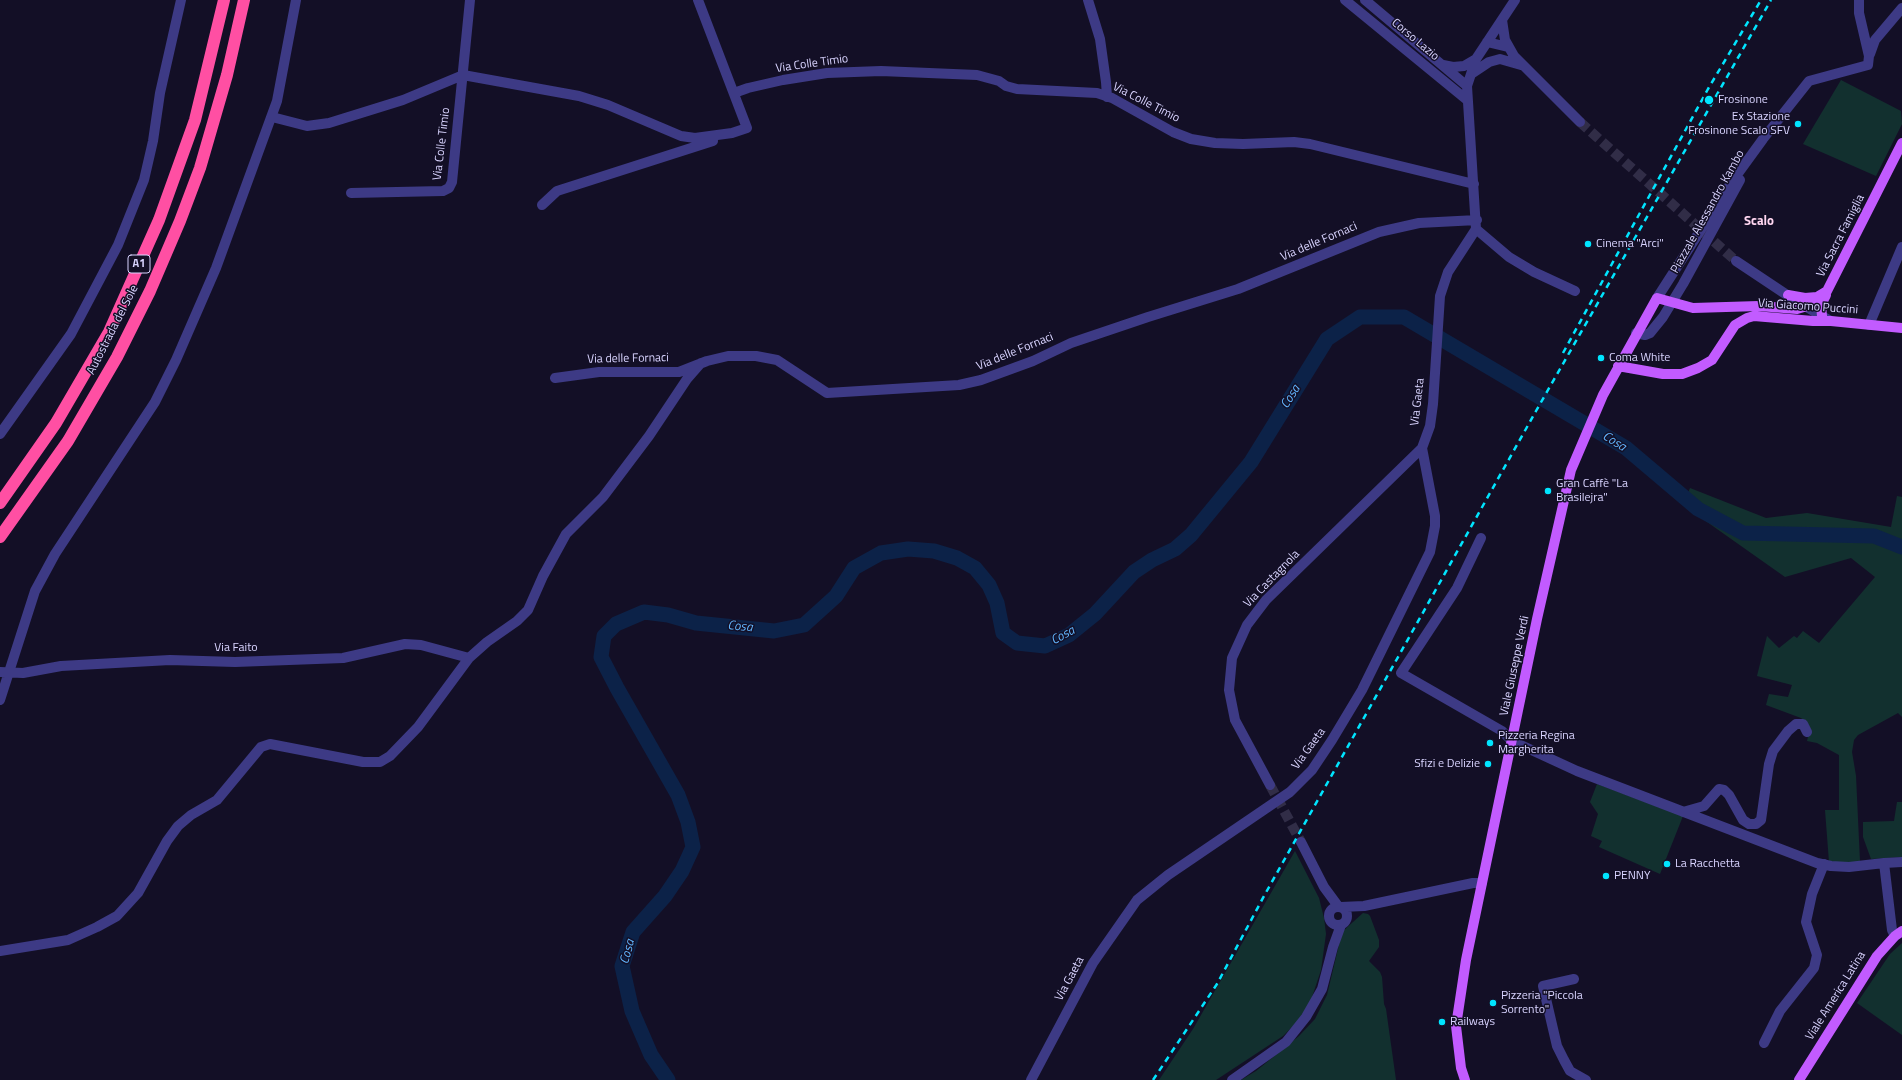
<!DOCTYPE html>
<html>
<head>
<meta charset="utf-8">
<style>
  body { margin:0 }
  canvas { display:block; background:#130f26 }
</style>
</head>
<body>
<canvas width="1902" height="1080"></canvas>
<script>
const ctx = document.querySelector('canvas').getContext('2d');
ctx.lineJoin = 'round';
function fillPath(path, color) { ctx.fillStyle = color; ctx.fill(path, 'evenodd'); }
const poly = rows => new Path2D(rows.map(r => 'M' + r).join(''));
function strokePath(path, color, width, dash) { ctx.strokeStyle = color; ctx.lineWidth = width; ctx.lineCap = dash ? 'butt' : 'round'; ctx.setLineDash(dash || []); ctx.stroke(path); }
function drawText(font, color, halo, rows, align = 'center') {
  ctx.font = font + ' "Titillium Web",sans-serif'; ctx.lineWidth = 3; ctx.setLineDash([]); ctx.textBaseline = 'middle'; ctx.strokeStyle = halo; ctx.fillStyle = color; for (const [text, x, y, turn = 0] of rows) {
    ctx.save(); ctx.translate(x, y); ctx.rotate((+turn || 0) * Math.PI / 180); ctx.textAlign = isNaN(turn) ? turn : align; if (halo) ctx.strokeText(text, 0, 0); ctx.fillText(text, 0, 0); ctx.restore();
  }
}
const green = poly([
  [1841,80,1901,111,1902,124,1876,176,1803,144],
  [1690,488,1766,518,1807,513,1891,527,1897,496,1902,497,1902,717,1898,713,1858,735,1854,740,1852,752,1856,776,1860,862,1829,862,1825,810,1839,810,1839,755,1817,743,1807,741,1810,728,1807,723,1801,718,1766,705,1769,694,1788,697,1792,685,1757,676,1767,636,1779,648,1794,636,1797,638,1803,631,1819,643,1875,577,1851,558,1785,577,1683,505],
  [1597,784,1683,816,1660,874,1599,847,1602,841,1591,836,1598,814,1590,802],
  [1897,802,1902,802,1902,857,1871,859,1863,837,1863,822,1894,821],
  [1295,851,1319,898,1324,918,1326,934,1321,970,1310,1003,1297,1022,1283,1036,1216,1080,1159,1080,1193,1029],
  [1363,913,1368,914,1370,916,1379,940,1379,947,1369,961,1380,972,1382,977,1384,1004,1386,1009,1396,1080,1241,1080,1256,1071,1299,1036,1315,1019,1327,995,1342,932],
  [1902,943,1902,1035,1857,1003,1890,954]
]);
const river = poly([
  [668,1080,651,1055,632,1011,622,966,633,932,665,896,682,871,693,847,688,822,678,795,617,688,601,657,604,636,616,624,644,612,668,615,696,623,774,631,804,625,836,596,854,568,881,553,908,549,934,551,957,558,975,568,989,585,997,603,1003,633,1017,643,1045,646,1069,635,1095,614,1134,572,1152,560,1175,549,1191,535,1251,462,1327,339,1360,317,1404,317,1626,448,1698,509,1743,533,1874,536,1902,547]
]);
const minorTunnel = poly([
  [1580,122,1736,261],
  [1270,785,1301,842]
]);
const minor = poly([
  [1088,0,1100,39,1106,82,1107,97],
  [1345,0,1467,100],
  [1365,0,1467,86],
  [1502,20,1505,40,1514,56,1580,122],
  [1487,42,1508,47],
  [1870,54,1875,40,1902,8],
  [1443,65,1453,67,1464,66,1476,59],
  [1471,74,1489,62,1500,59,1521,65],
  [734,93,748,88,783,80,827,73,881,71,977,75,999,81,1006,86,1017,89,1097,93,1112,98,1173,132,1191,139,1215,143,1243,144,1294,142,1310,144,1474,184],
  [272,117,307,126,329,123,403,100,463,75,579,96,608,105,681,136,695,138,732,133,747,128,698,0],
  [351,193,443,191,449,188,452,182,470,0],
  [542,205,557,191,713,141],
  [1476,229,1509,257,1534,272,1575,291],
  [1736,261,1796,301,1829,320],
  [1657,298,1731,183,1763,139,1809,81,1868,65,1869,56,1859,13,1859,0],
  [1869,325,1902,247],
  [1636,333,1645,335,1650,333,1663,317,1683,284,1740,180],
  [555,378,599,372,679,372,707,361,728,356,756,356,777,360,827,393,959,385,981,380,1033,361,1071,343,1148,317,1238,289,1379,232,1419,223,1477,220],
  [0,434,71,334,118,245,144,180,153,141,160,93,181,0],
  [1481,538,1457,588,1401,673,1502,731,1512,741,1577,771,1817,863,1831,866,1849,867,1884,863,1892,930,1895,936],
  [0,672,23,673,61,666,170,660,235,662,343,658,405,644,421,645,469,658],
  [0,700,35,591,55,554,155,402,176,360,216,268,277,101,296,0],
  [1270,785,1235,720,1229,690,1232,658,1247,625,1266,600,1422,448],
  [1683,812,1704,806,1719,789,1724,790,1729,795,1743,820,1749,824,1756,824,1761,820,1769,764,1773,751,1788,731,1796,724,1803,724,1807,732],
  [1301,842,1324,887,1338,906],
  [1884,863,1902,862],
  '1329 916a9 9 0 1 1 18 0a9 9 0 1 1-18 0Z',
  [1341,907,1364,906,1473,883,1482,883],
  [0,951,68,940,97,927,117,916,138,893,167,841,178,826,191,815,217,800,261,747,270,744,363,762,380,762,390,756,418,727,469,658,487,642,517,621,528,610,543,576,566,534,603,497,649,436,687,379,701,363],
  [1574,979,1543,986,1557,1046,1564,1060,1570,1071,1586,1080],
  [1764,1043,1780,1011,1814,968,1817,955,1806,922,1812,894,1824,864],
  [1031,1080,1093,963,1137,900,1168,875,1290,792,1312,770,1332,740,1362,690,1430,552,1435,526,1435,516,1422,448,1430,426,1433,404,1440,296,1448,272,1476,229,1467,86,1476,59,1515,0],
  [1232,1080,1286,1042,1306,1017,1322,989,1333,947,1341,925]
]);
const major = poly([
  [1788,295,1805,298,1817,297,1827,291,1902,143],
  [1822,316,1821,305,1826,295],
  [1618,366,1663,374,1682,374,1698,368,1712,360,1735,325,1747,318,1754,316,1813,321,1831,321,1902,328],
  [1465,1080,1461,1068,1456,1026,1466,960,1537,619,1571,470,1603,395,1657,298,1693,308,1759,306,1797,309,1814,304,1827,291],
  [1799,1080,1877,956,1895,936,1902,931]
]);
const highway = poly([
  [0,503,56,423,109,332,159,220,195,120,224,0],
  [0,537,68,441,117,357,150,291,180,221,200,168,227,75,244,0]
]);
const rail = poly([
  [1563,353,1708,89,1761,0],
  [1153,1080,1217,984,1264,896,1536,411,1771,0]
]);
const markers = [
  [1709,100,5,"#00e5ff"],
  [1798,124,4,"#00e5ff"],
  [1588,244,4,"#00e5ff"],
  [1601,358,4,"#00e5ff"],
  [1548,491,4,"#00e5ff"],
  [1490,743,4,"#00e5ff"],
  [1488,764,4,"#00e5ff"],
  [1667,864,4,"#00e5ff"],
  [1606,876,4,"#00e5ff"],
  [1493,1003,4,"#00e5ff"],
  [1442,1022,4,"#00e5ff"]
];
const shields = [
  [139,264,22]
];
const shieldNames = [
  ["A1",139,264]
];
const streetNames = [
  ["Corso Lazio",1415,40,40],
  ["Via Colle Timio",812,64,-8],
  ["Via Colle Timio",1146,103,27],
  ["Via Colle Timio",442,144,-83],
  ["Piazzale Alessandro Kambo",1708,212,-61],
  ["Via Sacra Famiglia",1841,236,-63],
  ["Via delle Fornaci",1319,242,-23],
  ["Via Giacomo Puccini",1808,307,4],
  ["Autostrada del Sole",113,330,-63],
  ["Via delle Fornaci",1015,352,-22],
  ["Via delle Fornaci",628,359,-1],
  ["Via Gaeta",1418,402,-83],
  ["Via Castagnola",1272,579,-46],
  ["Via Faito",236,648],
  ["Viale Giuseppe Verdi",1515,666,-78],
  ["Via Gaeta",1309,749,-54],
  ["Via Gaeta",1070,979,-62],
  ["Viale America Latina",1836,996,-58]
];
const poiNames = [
  ["Frosinone",1718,100],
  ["Ex Stazione",1790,117,"right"],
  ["Frosinone Scalo SFV",1790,131,"right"],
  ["Cinema \"Arci\"",1596,244],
  ["Coma White",1609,358],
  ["Gran Caffè \"La",1556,484],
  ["Brasilejra\"",1556,498],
  ["Pizzeria Regina",1498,736],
  ["Margherita",1498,750],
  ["Sfizi e Delizie",1480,764,"right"],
  ["La Racchetta",1675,864],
  ["PENNY",1614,876],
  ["Pizzeria \"Piccola",1501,996],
  ["Sorrento\"",1501,1010],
  ["Railways",1450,1022]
];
const neighbourhoodNames = [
  ["Scalo",1759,222]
];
const waterNames = [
  ["Cosa",1291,397,-58],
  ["Cosa",1614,442,32],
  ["Cosa",740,627,5],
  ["Cosa",1063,636,-29],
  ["Cosa",628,952,-75]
];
fillPath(green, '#12302f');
strokePath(river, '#0c2248', 15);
strokePath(minorTunnel, '#312d47', 10, [10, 5]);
strokePath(minor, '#3d3a85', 10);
strokePath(major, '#c25bff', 10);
strokePath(highway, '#ff4fa3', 12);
strokePath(rail, '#00e5ff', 2.5, [6, 5]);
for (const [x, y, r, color] of markers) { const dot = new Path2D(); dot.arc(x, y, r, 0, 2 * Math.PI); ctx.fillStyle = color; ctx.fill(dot); strokePath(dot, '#130f26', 1.5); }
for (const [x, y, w] of shields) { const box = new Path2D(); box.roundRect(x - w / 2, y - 9, w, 18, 3); ctx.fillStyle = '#130f26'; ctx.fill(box); strokePath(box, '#d9d4ff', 1); }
drawText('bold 11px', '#d9d4ff', null, shieldNames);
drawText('12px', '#d9d4ff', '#130f26', streetNames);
drawText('12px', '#d9d4ff', '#130f26', poiNames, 'left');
drawText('bold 13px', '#ffd6f0', '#130f26', neighbourhoodNames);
drawText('italic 13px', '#62b6ff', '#130f26', waterNames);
</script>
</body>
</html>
